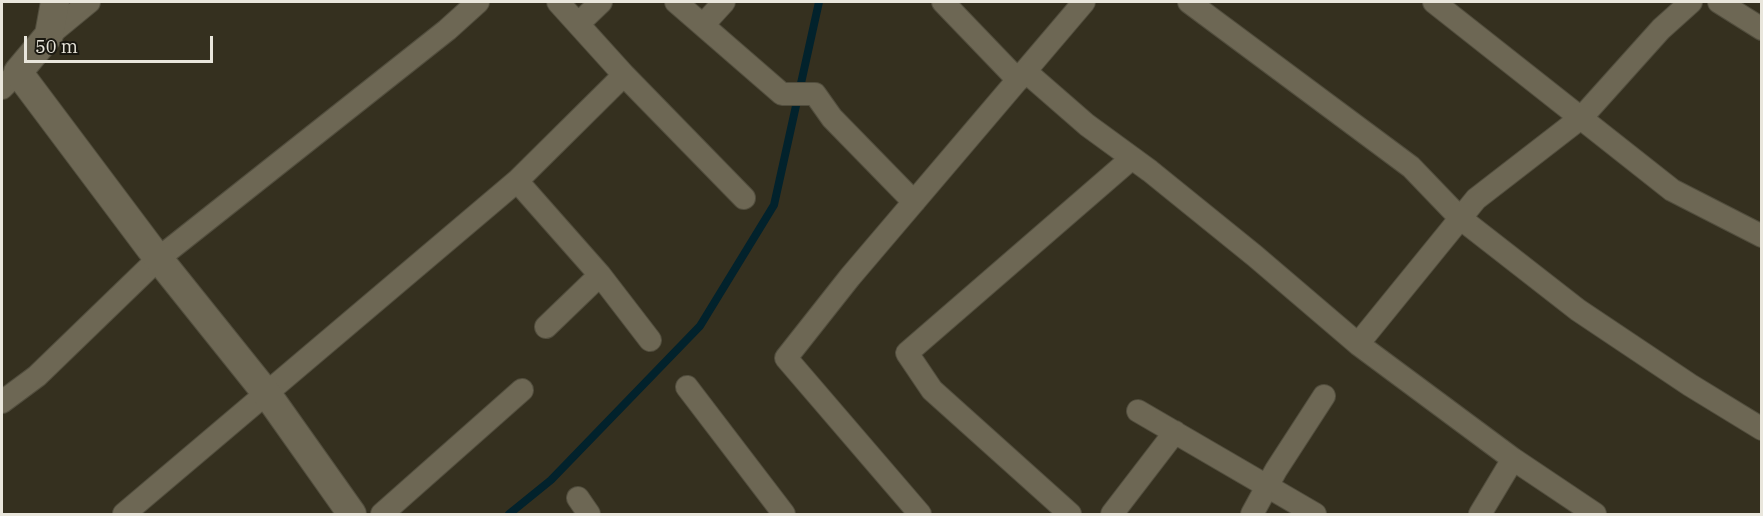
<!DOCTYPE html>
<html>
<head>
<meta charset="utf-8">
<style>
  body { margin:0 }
  #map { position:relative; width:1763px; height:516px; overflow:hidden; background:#35301f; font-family:"IBM Plex Serif",serif }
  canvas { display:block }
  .frame { position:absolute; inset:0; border:3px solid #e9e6dc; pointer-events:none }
  .scale { position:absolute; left:24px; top:36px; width:189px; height:27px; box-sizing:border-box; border:3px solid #e9e6dc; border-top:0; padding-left:8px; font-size:18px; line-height:21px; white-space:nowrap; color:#e9e6dc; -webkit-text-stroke:4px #1a1810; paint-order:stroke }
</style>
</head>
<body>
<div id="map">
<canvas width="1763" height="516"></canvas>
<div class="frame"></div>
<div class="scale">50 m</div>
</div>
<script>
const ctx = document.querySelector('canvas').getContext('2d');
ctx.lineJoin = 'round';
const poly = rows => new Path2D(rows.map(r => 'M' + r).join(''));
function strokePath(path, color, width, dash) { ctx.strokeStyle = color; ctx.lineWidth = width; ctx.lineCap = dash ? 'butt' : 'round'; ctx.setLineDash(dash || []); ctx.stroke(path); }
const stream = poly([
  [509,514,551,480,700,326,774,205,819,2]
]);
const minor = poly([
  [558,2,624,75,744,198],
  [676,2,782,94,815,94,832,118,914,202],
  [943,2,1018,80],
  [1189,2,1411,167,1460,218,1578,310,1690,385,1762,429],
  [1434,2,1672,190,1762,236],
  [1719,2,1762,29],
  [578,24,601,2],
  [703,25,724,2],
  [49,35,89,2],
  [1025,71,1087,125,1150,171,1255,256,1358,344,1513,459,1595,514],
  [2,88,18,72],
  [517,181,600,275,650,340],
  [546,327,600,275],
  [1358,344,1476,199,1582,117,1661,29,1691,2],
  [687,387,784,514],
  [2,402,37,376,159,258,447,30,478,2],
  [1138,411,1315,514],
  [578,498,589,514],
  [124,514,517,181,624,75],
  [382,514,522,390],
  [920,514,786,358,850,277,1084,2],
  [1070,514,932,390,907,353,1132,158],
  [1112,514,1175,432],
  [1252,514,1276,470,1324,396],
  [1480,514,1513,459]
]);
const tertiary = poly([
  [55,2,49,35,18,72,150,248,267,394,352,514]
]);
strokePath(stream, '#02222c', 8);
strokePath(minor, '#524e3e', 24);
strokePath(tertiary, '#524e3e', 30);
strokePath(minor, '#6d6754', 22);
strokePath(tertiary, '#6d6754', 28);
</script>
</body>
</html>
